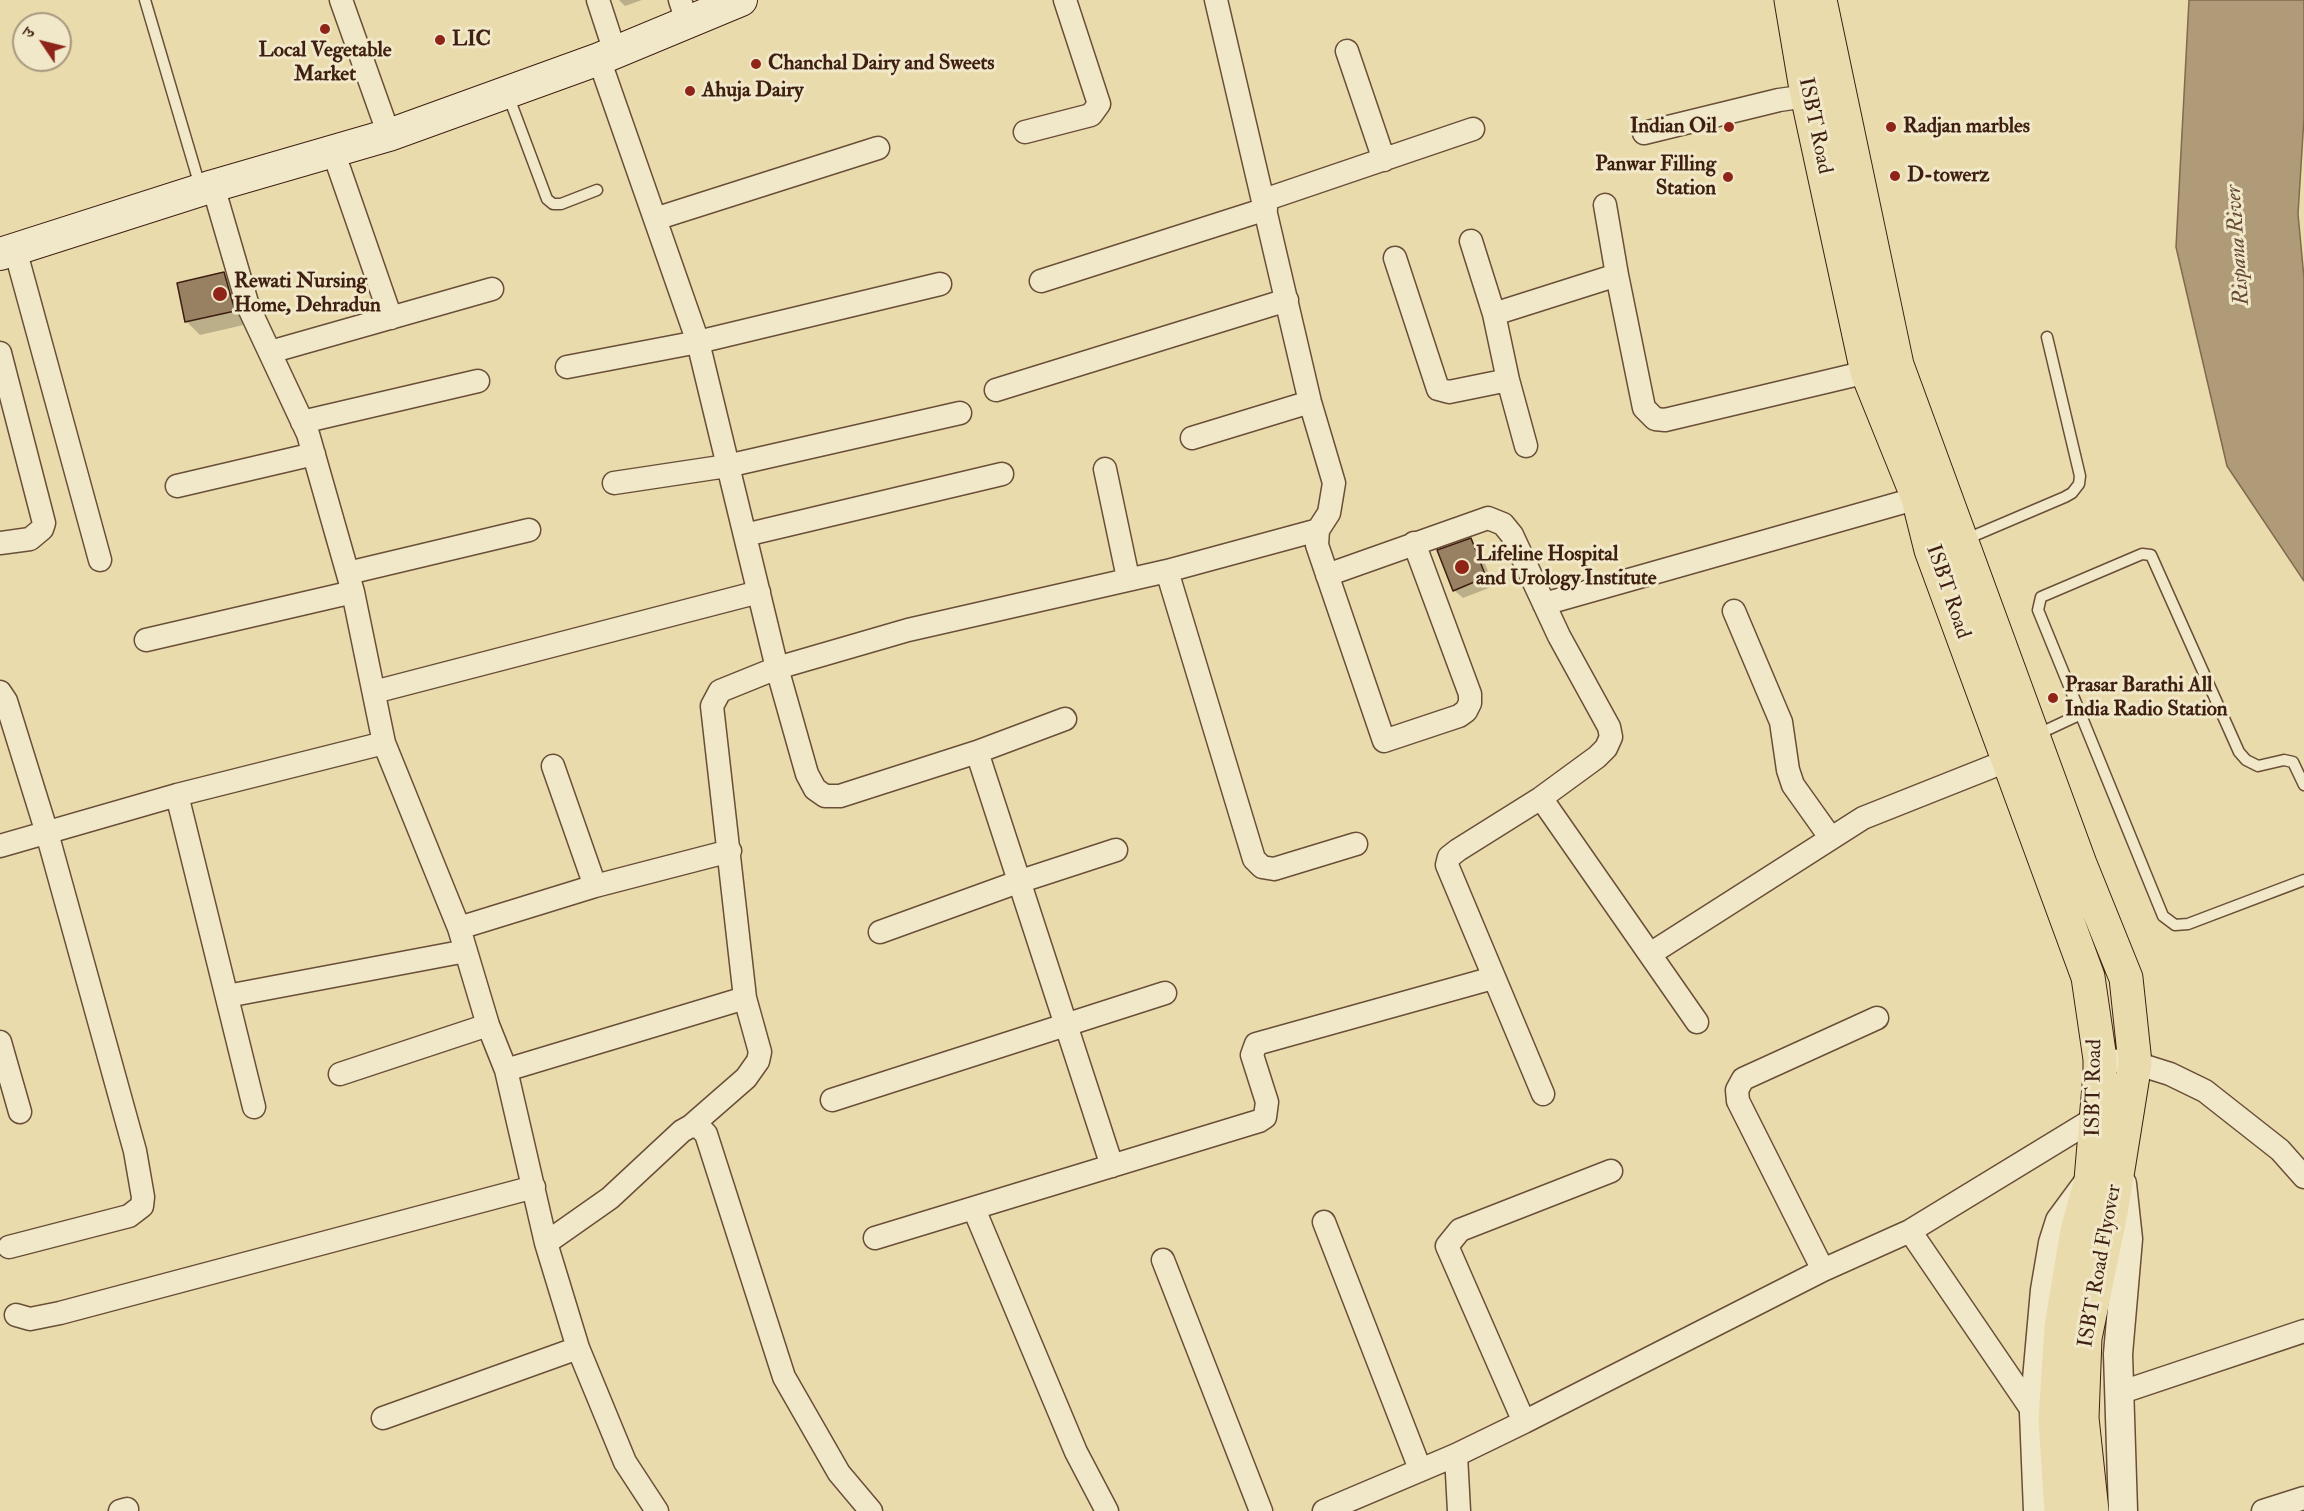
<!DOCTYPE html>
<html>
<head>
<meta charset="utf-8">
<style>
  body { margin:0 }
  #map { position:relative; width:2304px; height:1511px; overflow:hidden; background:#eadbac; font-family:"IM FELL Double Pica","Noto Serif Devanagari",serif }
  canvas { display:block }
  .north { position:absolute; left:12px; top:12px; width:60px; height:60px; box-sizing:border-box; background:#f1e8c9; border:2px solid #a99880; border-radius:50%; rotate:305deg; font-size:16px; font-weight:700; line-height:24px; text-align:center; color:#3e1f12 }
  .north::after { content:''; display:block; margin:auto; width:21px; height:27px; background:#8f2418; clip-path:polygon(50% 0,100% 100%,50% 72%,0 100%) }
</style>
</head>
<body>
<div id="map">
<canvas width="2304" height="1511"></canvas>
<div class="north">उ</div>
</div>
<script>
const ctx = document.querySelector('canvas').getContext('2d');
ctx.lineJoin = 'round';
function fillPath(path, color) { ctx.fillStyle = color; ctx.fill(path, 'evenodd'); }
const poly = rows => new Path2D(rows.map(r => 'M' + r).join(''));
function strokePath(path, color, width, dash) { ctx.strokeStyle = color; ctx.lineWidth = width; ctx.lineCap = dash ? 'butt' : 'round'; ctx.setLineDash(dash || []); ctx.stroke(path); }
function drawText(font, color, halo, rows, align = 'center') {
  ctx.font = font + ' "IM FELL Double Pica",serif'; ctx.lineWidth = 6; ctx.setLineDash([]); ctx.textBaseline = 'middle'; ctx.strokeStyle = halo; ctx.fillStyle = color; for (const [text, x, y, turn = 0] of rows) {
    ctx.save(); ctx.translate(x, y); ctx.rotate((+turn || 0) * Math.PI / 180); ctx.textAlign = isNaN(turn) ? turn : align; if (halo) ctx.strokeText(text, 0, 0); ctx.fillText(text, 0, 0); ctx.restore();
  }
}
const water = poly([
  [2189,0,2304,0,2304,118,2298,214,2304,278,2304,581,2227,466,2176,247,2189,0]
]);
const shadow = poly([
  [619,0,642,0,625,6],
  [224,274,237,288,248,324,200,335,186,321],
  [1471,540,1479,549,1494,586,1463,598,1454,590]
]);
const building = poly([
  [224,272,235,311,185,322,177,283,224,272],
  [1471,538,1486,577,1453,591,1437,550,1471,538]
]);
const service = poly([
  [145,0,200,186],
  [508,95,547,199,553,204,561,204,597,190],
  [1964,540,2065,497,2072,493,2079,484,2080,476,2047,337],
  [2036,735,2079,715],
  [2304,785,2293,762,2284,760,2258,766,2246,760,2239,752,2151,555,2142,554,2041,597,2038,610,2163,916,2175,925,2188,924,2304,880]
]);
const minor = poly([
  [341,0,389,135],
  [598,0,615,52],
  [680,0,687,22],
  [1216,0,1310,402,1334,483,1329,513,1318,530,1317,545,1384,741,1459,716,1466,711,1470,703,1470,694,1414,543],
  [1347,51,1384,160],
  [599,59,698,342,777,668,807,774,815,789,825,796,840,796,977,752,1065,719],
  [1025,132,1091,115,1099,104,1065,0],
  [1644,133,1779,100,1821,94],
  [333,151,391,318],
  [213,186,248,306,308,434,353,592,384,743,459,928,488,1025,506,1070,546,1243,578,1348,625,1462,657,1511],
  [1264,200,1473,129],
  [655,219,878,148],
  [1471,241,1494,314],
  [15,249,100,560],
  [1395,258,1438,389,1449,392,1508,380,1494,314,1617,275,1605,205],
  [1617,275,1644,408,1655,419,1665,420,1867,372],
  [1041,281,1266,209],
  [270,352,492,289],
  [0,353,44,523,42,529,30,539,0,543],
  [567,367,698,342,940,284],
  [1508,380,1526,446],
  [996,390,1287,300],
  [302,422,478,381],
  [1192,438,1310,402],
  [1105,469,1128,578],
  [614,483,727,466,960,413],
  [177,486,314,454],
  [745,535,1002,474],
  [1167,571,1254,859,1262,867,1274,869,1356,844],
  [348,573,529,530],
  [1327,575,1488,518,1503,524,1512,535,1559,636,1609,727,1611,737,1606,748,1597,757,1541,798,1458,850,1449,857,1447,865,1543,1094],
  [1544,604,1918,498],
  [1734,611,1781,722,1788,770,1793,785,1830,837],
  [146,640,353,592],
  [0,692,6,701,47,833,135,1151,143,1197,142,1206,129,1216,9,1247],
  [374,692,759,592],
  [977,752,1112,1166],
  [553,766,595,886],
  [177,795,254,1107],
  [1541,798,1697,1022],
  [0,846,177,795,384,743],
  [459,928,595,886,730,851],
  [880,932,1018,882,1116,850],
  [1650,954,1863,818,2009,760],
  [227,996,466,951],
  [1877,1018,1743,1079,1737,1090,1738,1101,1823,1270,1910,1231,2097,1117],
  [0,1042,20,1112],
  [2100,1059,2135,1063,2170,1074,2205,1091,2280,1150,2304,1177],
  [506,1070,745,998],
  [340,1074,488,1025],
  [832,1100,1165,993],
  [691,1126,746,1078,758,1061,760,1052,745,998,712,706,720,691,777,668,908,630,1167,571,1318,530],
  [974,1209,1076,1452,1107,1511],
  [1324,1222,1420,1469],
  [1910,1231,2034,1413],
  [875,1238,1259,1121,1265,1117,1267,1102,1252,1055,1256,1044,1493,978],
  [546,1243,610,1198,682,1131,691,1126,699,1127,706,1134,784,1377,839,1473,871,1511],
  [1163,1260,1261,1511],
  [16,1315,30,1319,60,1313,534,1187],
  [2119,1393,2304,1331],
  [383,1418,578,1348],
  [1524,1422,1823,1270],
  [1456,1455,1459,1511],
  [120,1511,127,1509],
  [1324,1511,1456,1455,1524,1422,1447,1246,1460,1230,1611,1171],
  [2263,1511,2304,1498]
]);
const tertiary = poly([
  [2122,1184,2128,1239,2118,1354,2123,1511],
  [2038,1511,2034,1413,2045,1290,2053,1243,2060,1221,2088,1183]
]);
const secondary = poly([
  [0,254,213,186,389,135,599,59,741,0]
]);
const trunk = poly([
  [1791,0,1807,95,1867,372,1918,498,1931,550,2088,977,2100,1059,2100,1074,2091,1180,2077,1231,2061,1327,2055,1420,2061,1511],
  [1820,0,1897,365,2080,864,2126,978,2135,1063,2111,1213,2085,1338,2082,1418,2092,1511]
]);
const markers = [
  [325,29,6,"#8f2418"],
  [440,40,6,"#8f2418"],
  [756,64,6,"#8f2418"],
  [690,91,6,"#8f2418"],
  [1729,127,6,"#8f2418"],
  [1891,127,6,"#8f2418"],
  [1895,176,6,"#8f2418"],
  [1728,177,6,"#8f2418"],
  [220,294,8,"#8f2418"],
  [1462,567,8,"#8f2418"],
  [2053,698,6,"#8f2418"]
];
const poiNames = [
  ["LIC",452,40],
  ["Local Vegetable",325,51,"center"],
  ["Market",325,75,"center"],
  ["Chanchal Dairy and Sweets",768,64],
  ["Ahuja Dairy",702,91],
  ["Indian Oil",1717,127,"right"],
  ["Radjan marbles",1903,127],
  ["Panwar Filling",1716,165,"right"],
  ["Station",1716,189,"right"],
  ["D-towerz",1907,176],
  ["Rewati Nursing",234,282],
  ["Home, Dehradun",234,306],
  ["Lifeline Hospital",1476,555],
  ["and Urology Institute",1476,579],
  ["Prasar Barathi All",2065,686],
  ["India Radio Station",2065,710]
];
const streetNames = [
  ["ISBT Road",1814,126,78],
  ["ISBT Road",1947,592,71],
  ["ISBT Road",2095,1088,-89],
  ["ISBT Road Flyover",2101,1266,-80]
];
const waterNames = [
  ["Rispana River",2239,245,-94]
];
fillPath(water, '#b09b78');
strokePath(water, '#82694f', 1.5);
fillPath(shadow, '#0003');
fillPath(building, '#978162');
strokePath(building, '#3e1f12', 1.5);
strokePath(service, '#694e38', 13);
strokePath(minor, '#694e38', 25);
strokePath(tertiary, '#694e38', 31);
strokePath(secondary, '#3e1f12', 34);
strokePath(trunk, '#3e1f12', 35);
strokePath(service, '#f1e8c9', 10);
strokePath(minor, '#f1e8c9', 22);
strokePath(tertiary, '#f1e8c9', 28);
strokePath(secondary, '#f1e8c9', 32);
strokePath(trunk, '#eadbac', 33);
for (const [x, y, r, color] of markers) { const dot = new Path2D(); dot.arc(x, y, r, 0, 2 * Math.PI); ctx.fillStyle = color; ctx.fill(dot); strokePath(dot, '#f1e8c9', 2); }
drawText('bold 21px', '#3e1f12', '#f1e8c9', poiNames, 'left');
drawText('21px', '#3e1f12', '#f1e8c9', streetNames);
drawText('italic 22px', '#664a36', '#f1e8c9', waterNames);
</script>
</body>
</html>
